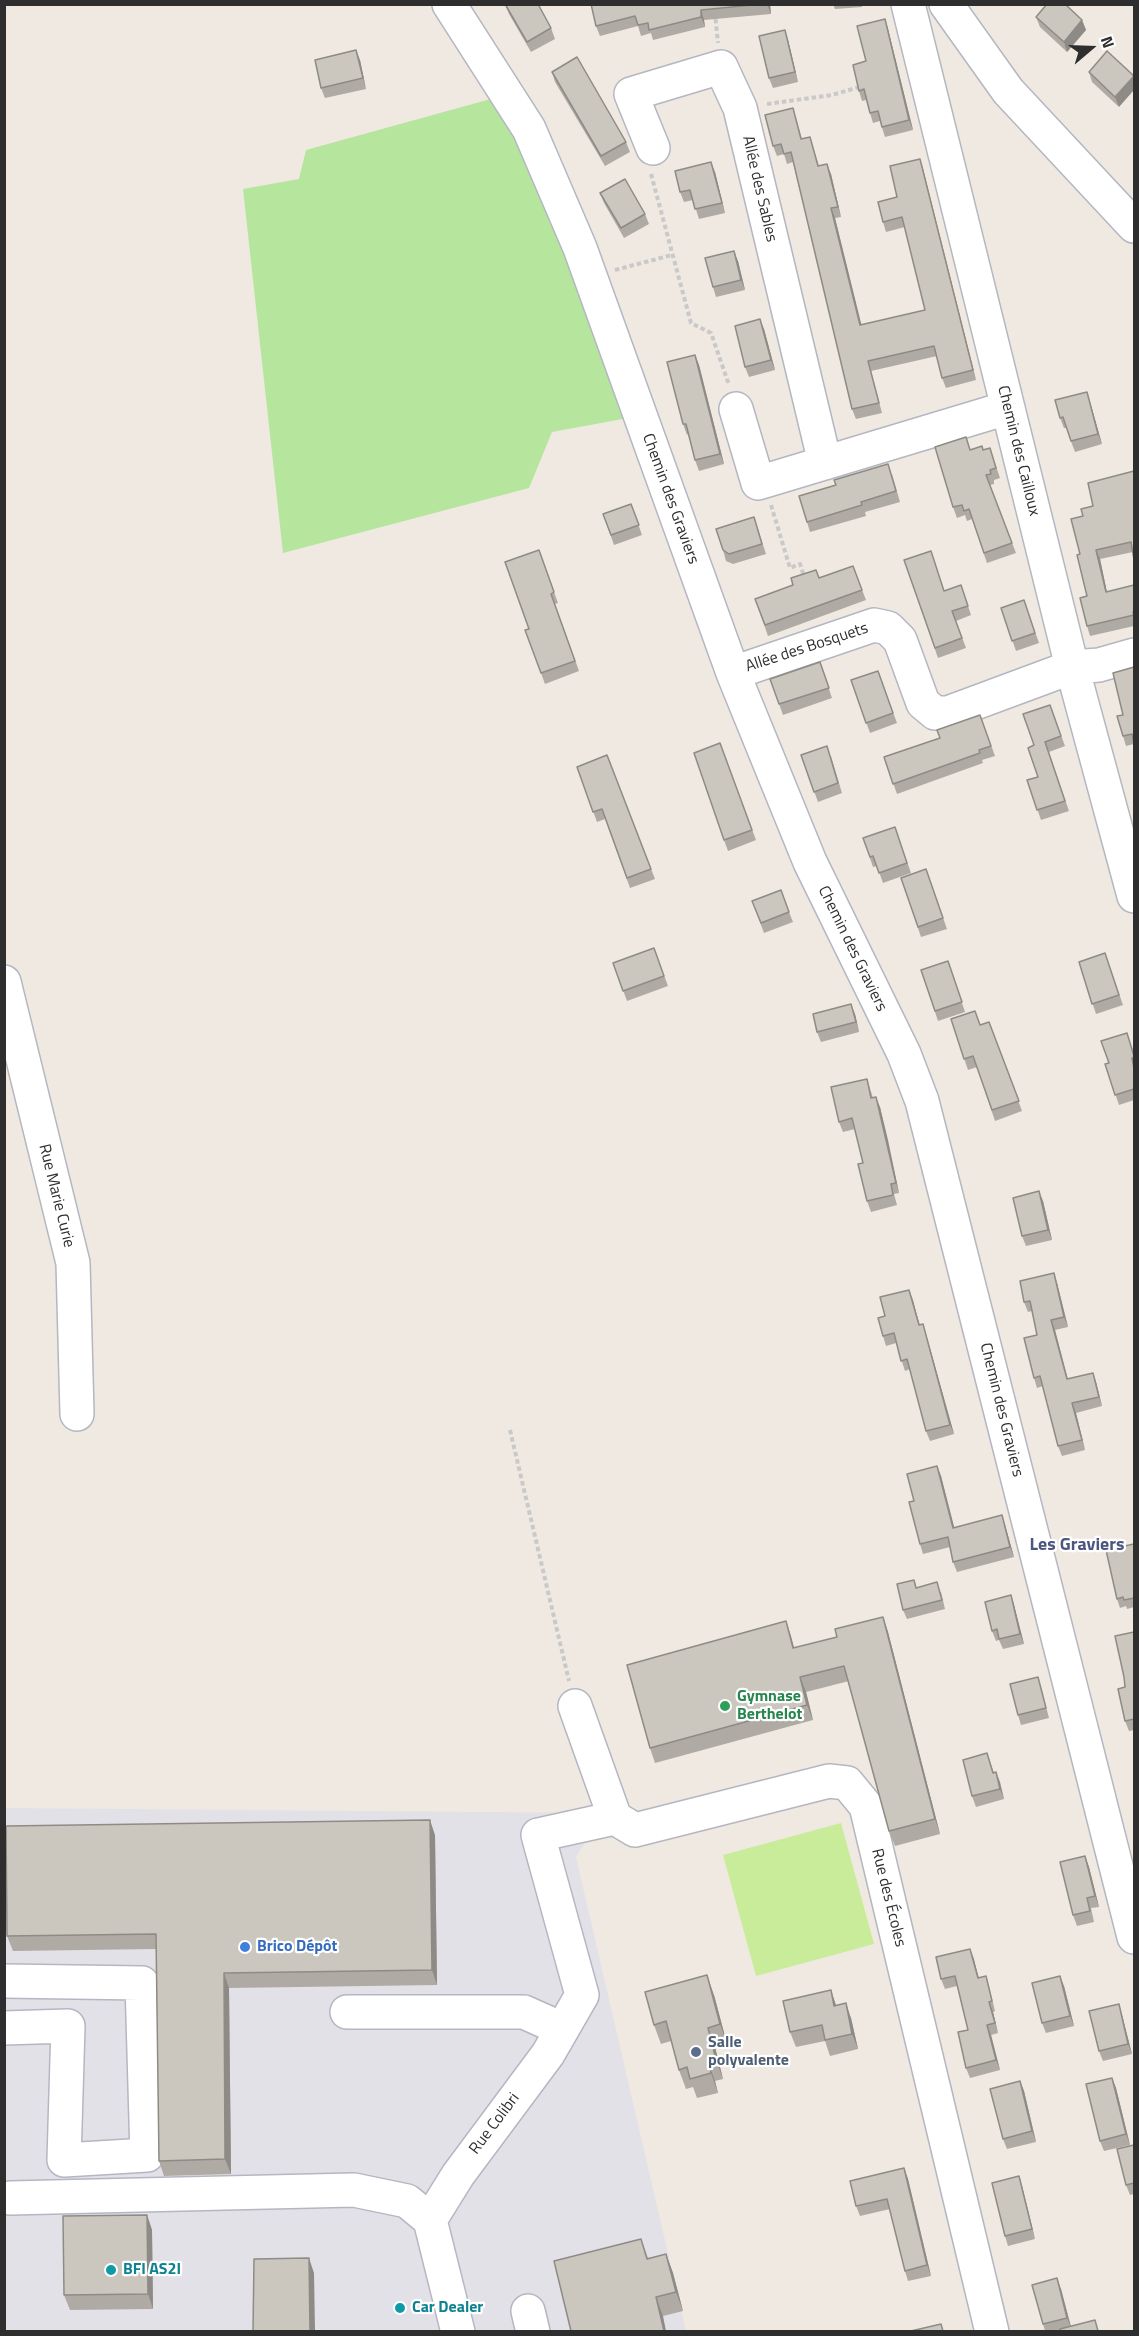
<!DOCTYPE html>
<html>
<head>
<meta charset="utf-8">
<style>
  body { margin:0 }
  #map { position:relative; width:1139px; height:2336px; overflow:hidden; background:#efe9e1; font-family:"Titillium Web",sans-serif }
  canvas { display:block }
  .frame { position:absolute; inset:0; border:6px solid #2e2e2e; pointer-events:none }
  .north { position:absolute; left:1061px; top:18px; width:60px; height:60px; -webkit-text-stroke:4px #fff; paint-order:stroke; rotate:71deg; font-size:16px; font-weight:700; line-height:24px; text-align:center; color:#2e2e2e }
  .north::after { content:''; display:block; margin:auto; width:21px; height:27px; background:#2e2e2e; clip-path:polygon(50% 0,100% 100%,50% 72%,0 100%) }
</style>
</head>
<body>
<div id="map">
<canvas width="1139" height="2336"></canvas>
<div class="frame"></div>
<div class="north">N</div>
</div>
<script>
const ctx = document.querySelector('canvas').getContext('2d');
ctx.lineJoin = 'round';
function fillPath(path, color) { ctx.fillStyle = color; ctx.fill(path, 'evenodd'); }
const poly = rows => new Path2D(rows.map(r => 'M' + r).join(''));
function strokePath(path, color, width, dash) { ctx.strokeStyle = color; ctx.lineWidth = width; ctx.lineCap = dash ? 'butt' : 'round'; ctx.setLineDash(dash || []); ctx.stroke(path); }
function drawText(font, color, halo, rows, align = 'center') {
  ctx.font = font + ' "Titillium Web",sans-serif'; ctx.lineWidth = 4.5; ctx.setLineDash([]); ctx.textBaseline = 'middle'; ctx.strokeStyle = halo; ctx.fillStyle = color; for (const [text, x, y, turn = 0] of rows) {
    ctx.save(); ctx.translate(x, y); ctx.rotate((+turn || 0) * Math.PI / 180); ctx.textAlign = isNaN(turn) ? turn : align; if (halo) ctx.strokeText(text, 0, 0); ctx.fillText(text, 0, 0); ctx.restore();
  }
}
const industrial = poly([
  [5,1808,604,1813,576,1857,686,2331,5,2332]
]);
const green = poly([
  [498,97,575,255,628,418,552,432,529,488,283,553,243,189,299,179,306,150]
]);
const pitch = poly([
  [841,1823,874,1944,756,1976,723,1855]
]);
const path = poly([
  [714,4,718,43],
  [767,104,832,95,863,86],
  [651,174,691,323,711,333,729,385],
  [615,270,672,255],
  [771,505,790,568,800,564,805,579],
  [510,1430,569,1681]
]);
const minor = poly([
  [449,4,529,129,580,248,733,673,810,862,904,1054,922,1101,1134,1937],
  [908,4,1072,667,1134,896],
  [946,4,1008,91,1134,226],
  [653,148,631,94,721,67,740,108,825,463],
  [736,409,758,483,1007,408],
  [733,673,874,625,888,628,900,640,923,703,935,713,948,713,1072,667,1099,665,1134,655],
  [4,982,73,1263,77,1414],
  [575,1706,615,1818],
  [4,1981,142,1983,147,2155,64,2160,68,2026,4,2028],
  [347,2012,524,2012,562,2029],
  [10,2198,354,2190,407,2201,430,2220,458,2332],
  [430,2220,458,2175,548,2054,582,1995,538,1835,615,1818,635,1830,829,1781,847,1783,866,1806,992,2332],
  [528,2311,533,2332]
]);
const wall = poly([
  [505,4,551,28,555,39,531,52,509,14],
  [591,4,770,4,771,14,704,20,705,27,653,40,651,33,641,36,638,26,600,36,596,26],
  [833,4,862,4,862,7,835,9],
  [1045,4,1065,4,1082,20,1086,30,1067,52,1040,27,1036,17,1046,6],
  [885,19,888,29,913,130,885,137,880,121,873,123,866,100,862,101,859,91,866,61],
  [788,40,798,82,773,88,769,78],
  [1107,51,1119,107,1092,82,1089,72],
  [360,60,366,89,325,98,321,88],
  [552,72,626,142,630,152,605,166,555,82],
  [796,118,802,139,810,137,819,166,831,174,841,217,835,218,861,325,925,310,905,227,886,232,883,222,897,197,923,169,976,380,946,388,942,378,937,356,871,371,882,413,856,419,852,409,793,162,787,164,784,154,777,156,773,146],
  [715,172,725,213,699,219,693,200,684,202,680,192],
  [600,193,645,214,649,224,624,238,604,203],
  [738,261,745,290,716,297,713,287],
  [764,329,775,370,749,377,745,367],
  [695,355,699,365,724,464,699,471,695,460,688,434,687,435,683,424],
  [1087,392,1102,444,1075,452,1066,428,1064,428,1060,418],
  [990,448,1000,478,994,480,994,484,990,485,1016,553,987,563,972,519,967,521,965,515,957,518,953,507,970,450,983,450],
  [1134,471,1133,552,1100,559,1107,592,1134,585,1134,626,1090,636,1087,626,1087,596,1080,554,1083,516],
  [892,474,900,502,865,512,866,516,810,532,807,522,836,485],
  [631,504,642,535,614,545,603,514],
  [754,517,766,554,733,564,726,561,723,550],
  [539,550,558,603,555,604,579,671,545,684,525,630,529,629],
  [904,560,945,591,961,585,971,615,956,621,966,648,938,658],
  [853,566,866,600,768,636,755,599],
  [1024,600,1039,643,1016,651,1001,608],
  [820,662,832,698,783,715,770,679],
  [1134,667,1134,744,1126,746,1123,736,1123,715],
  [878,671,897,723,870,733,851,680],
  [1050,705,1065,746,1049,752,1069,811,1041,820,1027,780,1038,777,1034,745],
  [980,715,995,756,982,760,983,763,897,794,884,757,940,738],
  [720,743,756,840,728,851,724,840],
  [607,755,655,879,630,888,605,819,597,822,577,767],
  [801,755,831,756,842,793,818,802],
  [895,827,911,873,883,883,877,866,873,867,863,838],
  [926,869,947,929,921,937,901,878],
  [752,901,789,912,793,922,764,933],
  [654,948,668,986,627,1001,613,963],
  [1105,953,1123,1005,1096,1014,1079,962],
  [948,961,965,1012,938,1021,921,970],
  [855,1014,859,1032,821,1042,817,1032],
  [951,1019,980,1025,989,1022,1022,1111,995,1121,977,1067,968,1070],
  [1134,1055,1134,1100,1119,1105,1105,1064],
  [867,1079,873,1098,880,1107,899,1193,894,1194,897,1205,871,1212,867,1201,863,1163,855,1129,843,1132,839,1122],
  [1043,1201,1052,1240,1026,1246,1022,1236],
  [1057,1283,1068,1327,1055,1330,1068,1379,1093,1373,1096,1382,1102,1406,1076,1413,1085,1450,1062,1456,1058,1446,1043,1386,1037,1388,1034,1378,1037,1335,1032,1311,1028,1312,1024,1302],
  [909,1290,920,1325,926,1334,954,1434,930,1441,926,1431,910,1369,905,1371,896,1343,886,1346,883,1336,885,1316],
  [937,1466,941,1476,954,1528,1005,1525,1014,1557,957,1572,953,1562,950,1547,923,1554,920,1544,914,1501],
  [1134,1544,1134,1607,1127,1609,1126,1606,1120,1608,1117,1599],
  [916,1588,941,1592,945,1609,907,1619,903,1610],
  [1011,1595,1014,1605,1024,1644,1003,1649,999,1640,996,1641,992,1631],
  [883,1617,888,1632,940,1834,895,1846,889,1831,849,1681,806,1692,813,1720,655,1763,650,1748,786,1621,794,1648,837,1637],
  [1134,1632,1134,1730,1129,1731,1125,1721,1125,1687],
  [1041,1687,1049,1718,1021,1725,1018,1715],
  [987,1753,994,1773,996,1772,1004,1799,976,1807,972,1796],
  [435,1835,437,1985,229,1988,231,2174,164,2176,159,2161,156,1949,13,1951,7,1936],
  [1085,1856,1089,1867,1099,1907,1091,1908,1094,1922,1077,1926,1073,1915],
  [970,1949,979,1978,986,1976,989,1986,995,2011,993,2012,998,2033,991,2035,1000,2070,970,2078,966,2068,968,2030,957,1986,945,1989,941,1979],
  [1064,1986,1074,2026,1046,2033,1042,2023],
  [714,1995,727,2044,715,2047,723,2079,715,2081,718,2093,697,2098,693,2087,686,2089,679,2070,671,2041,661,2044,654,2025],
  [836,2005,851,2018,858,2049,830,2056,825,2041,796,2047,790,2032],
  [1122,2015,1132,2054,1103,2061,1099,2051],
  [1112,2078,1116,2088,1130,2145,1104,2151,1100,2141],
  [1020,2081,1024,2091,1036,2142,1007,2149,1003,2139],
  [1134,2145,1134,2194,1130,2195,1126,2185],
  [904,2168,908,2179,931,2276,908,2281,905,2271,890,2209,860,2216,856,2206],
  [1019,2176,1022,2186,1035,2239,1008,2246,1005,2236],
  [147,2215,152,2230,153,2309,70,2310,64,2295],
  [641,2239,648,2258,666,2254,673,2273,683,2311,663,2316,571,2331],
  [1061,2289,1071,2326,1095,2320,1098,2331,1045,2331,1043,2324]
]);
const shadedWall = poly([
  [767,4,770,4,771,14],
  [701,10,704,20,705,27,701,17],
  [885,19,888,29,913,130,909,120],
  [1082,20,1086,30,1067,52,1064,42],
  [785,30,788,40,798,82,795,72],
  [356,50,360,60,366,89,363,78],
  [1134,76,1134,90,1119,107,1115,97],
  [920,159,923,169,976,380,973,370],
  [711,162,715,172,725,213,722,203],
  [827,164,831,174,841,217,838,207],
  [831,208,835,218,864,335,860,325],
  [734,251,738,261,745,290,741,280],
  [760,319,764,329,775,370,771,360],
  [695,355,699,365,724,464,720,454],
  [1087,392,1090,402,1102,444,1098,434],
  [1096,550,1100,559,1109,602,1106,592],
  [851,1004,855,1014,859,1032,856,1022],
  [876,1097,880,1107,888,1140,899,1193,896,1183],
  [1039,1191,1043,1201,1052,1240,1048,1230],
  [1054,1273,1057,1283,1068,1327,1064,1317],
  [909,1290,913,1300,922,1335,919,1325],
  [1051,1320,1055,1330,1070,1389,1067,1379],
  [923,1324,926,1334,954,1434,950,1425],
  [1093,1373,1096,1382,1102,1406,1099,1397],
  [1072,1403,1076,1413,1085,1450,1082,1440],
  [937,1466,941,1476,957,1538,953,1528],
  [1002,1515,1005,1525,1014,1557,1010,1547],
  [1011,1595,1014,1605,1024,1644,1020,1634],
  [883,1617,888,1632,940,1834,935,1819],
  [786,1621,791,1636,798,1663,793,1648],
  [800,1677,806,1692,813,1720,807,1705],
  [996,1772,1000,1782,1004,1799,1000,1789],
  [430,1820,435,1835,437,1985,432,1970],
  [1085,1856,1089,1867,1099,1907,1095,1896],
  [970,1949,974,1959,981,1988,978,1978],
  [224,1973,229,1988,231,2174,225,2159],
  [707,1975,714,1995,727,2044,720,2024],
  [1060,1976,1064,1986,1074,2026,1070,2016],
  [831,1990,836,2005,834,2006],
  [989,2002,993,2012,998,2033,995,2023],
  [846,2003,851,2018,858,2049,852,2034],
  [1119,2004,1122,2015,1132,2054,1128,2044],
  [987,2025,991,2035,1000,2070,996,2060],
  [708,2028,715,2047,723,2079,716,2060],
  [708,2062,715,2081,718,2093,711,2073],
  [1112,2078,1116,2088,1130,2145,1126,2134],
  [1020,2081,1024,2091,1036,2142,1032,2131],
  [904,2168,908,2179,931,2276,927,2265],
  [1019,2176,1022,2186,1035,2239,1032,2229],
  [147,2215,152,2230,153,2309,148,2294],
  [666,2254,673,2273,683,2311,676,2292],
  [309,2258,314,2273,315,2331,310,2331],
  [1057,2278,1061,2289,1071,2328,1067,2318],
  [656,2297,663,2316,666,2331,664,2331]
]);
const building = poly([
  [505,4,538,4,551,28,527,42,505,4],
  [591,4,762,4,701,10,701,17,649,30,648,23,638,25,635,16,596,26,591,4],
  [1047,4,1065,4,1082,20,1064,42,1036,17,1047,4],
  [885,19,909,120,882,127,878,111,870,113,864,89,859,91,853,65,866,61,857,26,885,19],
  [785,30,795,72,769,78,759,36,785,30],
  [356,50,363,78,321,88,315,60,356,50],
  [1107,51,1134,76,1115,97,1089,72,1107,51],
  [577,57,626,142,601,156,552,72,577,57],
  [793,108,801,139,810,137,818,166,827,164,838,207,831,208,860,325,925,310,902,217,883,222,878,202,897,197,890,166,920,159,973,370,942,378,934,346,868,361,879,403,852,409,791,152,784,154,781,144,773,146,765,115,793,108],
  [711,162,722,203,695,209,690,190,680,192,675,171,711,162],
  [625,179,645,214,621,228,600,193,625,179],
  [734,251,741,280,713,287,705,258,734,251],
  [760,319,771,360,745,367,735,326,760,319],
  [695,355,720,454,695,460,686,424,683,424,667,362,695,355],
  [1087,392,1098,434,1071,441,1063,417,1060,418,1055,400,1087,392],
  [966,437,970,450,982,446,983,450,990,448,996,468,990,470,991,474,986,475,1012,543,984,553,969,509,964,511,962,505,953,507,935,447,966,437],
  [888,464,896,491,861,502,862,505,807,522,799,496,836,485,834,480,888,464],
  [1134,471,1134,560,1131,542,1096,550,1106,592,1134,585,1134,612,1133,612,1134,615,1087,626,1080,598,1087,596,1077,555,1080,554,1071,519,1083,516,1081,509,1093,506,1088,483,1134,471],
  [631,504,639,525,611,535,603,514,631,504],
  [754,517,762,544,729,554,723,550,716,529,754,517],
  [539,550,554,592,551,594,575,661,541,673,525,630,529,629,505,562,539,550],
  [931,551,944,591,961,585,968,606,952,611,962,638,935,648,904,560,931,551],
  [853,566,862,590,765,625,755,599,793,585,791,578,816,570,819,578,853,566],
  [1024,600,1035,633,1012,641,1001,608,1024,600],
  [820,662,829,688,779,704,770,679,820,662],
  [1134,667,1134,744,1132,734,1123,736,1117,716,1123,715,1113,673,1134,667],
  [878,671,893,713,866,723,851,680,878,671],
  [1050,705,1061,736,1045,742,1065,801,1037,810,1027,780,1038,777,1028,748,1034,745,1023,714,1050,705],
  [980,715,991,746,979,750,980,753,893,784,884,757,940,738,937,730,980,715],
  [720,743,752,830,724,840,694,753,720,743],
  [827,746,838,783,814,792,801,755,827,746],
  [607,755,651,869,627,878,602,809,593,812,577,767,607,755],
  [895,827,907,863,879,873,873,856,870,857,863,838,895,827],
  [926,869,943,918,918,927,901,878,926,869],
  [781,890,789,912,761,923,752,901,781,890],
  [654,948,664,976,623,991,613,963,654,948],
  [1105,953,1119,995,1092,1004,1079,962,1105,953],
  [948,961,962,1002,935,1011,921,970,948,961],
  [851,1004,856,1022,817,1032,813,1014,851,1004],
  [975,1011,980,1025,989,1022,1019,1101,992,1110,973,1056,964,1059,951,1019,975,1011],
  [1127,1033,1134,1056,1134,1058,1132,1058,1134,1068,1134,1089,1115,1095,1105,1064,1109,1063,1101,1041,1127,1033],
  [867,1079,871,1098,876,1097,896,1183,891,1184,893,1195,867,1201,858,1164,863,1163,852,1118,839,1122,831,1087,867,1079],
  [1039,1191,1048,1230,1022,1236,1013,1198,1039,1191],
  [1054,1273,1064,1317,1051,1320,1067,1379,1093,1373,1099,1397,1072,1403,1082,1440,1058,1446,1040,1376,1034,1378,1024,1338,1037,1335,1030,1301,1024,1302,1020,1281,1054,1273],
  [909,1290,919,1325,923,1324,950,1425,926,1431,907,1359,901,1361,894,1333,883,1336,878,1318,885,1316,880,1297,909,1290],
  [937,1466,953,1528,1002,1515,1010,1547,953,1562,948,1537,920,1544,909,1502,914,1501,907,1474,937,1466],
  [1134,1544,1134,1598,1124,1600,1123,1597,1117,1599,1106,1550,1134,1544],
  [914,1580,916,1588,937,1582,942,1600,903,1610,897,1584,914,1580],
  [1011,1595,1020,1634,999,1639,997,1629,992,1631,985,1602,1011,1595],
  [883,1617,935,1819,889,1831,844,1666,800,1677,807,1705,650,1748,627,1665,786,1621,793,1648,837,1637,835,1629,883,1617],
  [1134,1632,1134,1719,1125,1721,1118,1689,1125,1687,1124,1677,1115,1636,1134,1632],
  [1038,1677,1046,1708,1018,1715,1010,1684,1038,1677],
  [987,1753,993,1773,996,1772,1000,1789,972,1796,963,1760,987,1753],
  [430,1820,432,1970,224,1973,225,2159,159,2161,156,1934,7,1936,6,1826,430,1820],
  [1085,1856,1095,1896,1087,1898,1090,1911,1073,1915,1060,1862,1085,1856],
  [970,1949,978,1978,986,1976,992,2001,989,2002,995,2023,987,2025,996,2060,966,2068,958,2032,968,2030,955,1976,941,1979,936,1957,970,1949],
  [707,1975,720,2024,708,2028,716,2060,708,2062,711,2073,690,2079,687,2067,679,2070,666,2021,654,2025,645,1992,707,1975],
  [1060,1976,1070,2016,1042,2023,1032,1983,1060,1976],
  [831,1990,834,2006,846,2003,852,2034,825,2040,822,2025,790,2032,783,2001,831,1990],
  [1119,2004,1128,2044,1099,2051,1089,2011,1119,2004],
  [1112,2078,1126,2134,1100,2141,1086,2084,1112,2078],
  [1020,2081,1032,2131,1003,2139,990,2089,1020,2081],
  [1134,2145,1134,2183,1126,2185,1117,2149,1134,2145],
  [904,2168,927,2265,905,2271,887,2199,856,2206,850,2181,904,2168],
  [1019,2176,1032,2229,1005,2236,992,2183,1019,2176],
  [147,2215,148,2294,64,2295,63,2216,147,2215],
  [641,2239,647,2259,666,2254,676,2292,656,2297,664,2331,571,2331,554,2261,641,2239],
  [309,2258,310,2331,253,2331,254,2259,309,2258],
  [1057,2278,1067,2318,1043,2324,1032,2285,1057,2278],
  [1095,2320,1098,2331,1061,2331,1060,2329,1095,2320],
  [941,2324,943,2331,911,2331,941,2324]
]);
const markers = [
  [725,1706,6,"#2e9e5b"],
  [245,1947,6,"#3f7fe0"],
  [696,2052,6,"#5c6f8a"],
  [111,2270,6,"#0f9aa8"],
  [400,2308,6,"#0f9aa8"]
];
const streetNames = [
  ["Allée des Sables",759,189,77],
  ["Chemin des Cailloux",1018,451,76],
  ["Chemin des Graviers",670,499,70],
  ["Allée des Bosquets",807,648,-18],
  ["Chemin des Graviers",852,949,64],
  ["Rue Marie Curie",56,1196,76],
  ["Chemin des Graviers",1001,1410,76],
  ["Rue des Écoles",888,1898,76],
  ["Rue Colibri",495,2124,-53]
];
const leisureNames = [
  ["Gymnase",737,1697],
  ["Berthelot",737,1715]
];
const shopNames = [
  ["Brico Dépôt",257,1947]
];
const serviceNames = [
  ["Salle",708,2043],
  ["polyvalente",708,2061]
];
const cultureNames = [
  ["BFI AS2I",123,2270],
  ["Car Dealer",412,2308]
];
const neighbourhoodNames = [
  ["Les Graviers",1077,1546]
];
fillPath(industrial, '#e3e1e8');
fillPath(green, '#b6e59e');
fillPath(pitch, '#c9ec9a');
strokePath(minor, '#b4b7c1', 36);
strokePath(path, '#c9c9c9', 4, [4.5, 3]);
strokePath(minor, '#fff', 33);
fillPath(wall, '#afaba4');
fillPath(shadedWall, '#8e8b86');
fillPath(building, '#cbc7bf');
strokePath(building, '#8e8b86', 1.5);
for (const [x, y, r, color] of markers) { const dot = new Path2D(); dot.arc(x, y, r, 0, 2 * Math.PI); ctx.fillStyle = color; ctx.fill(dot); strokePath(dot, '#fff', 2); }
drawText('16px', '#2e2e2e', '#fff', streetNames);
drawText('bold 16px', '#27864d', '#fff', leisureNames, 'left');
drawText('bold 16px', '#366cbe', '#fff', shopNames, 'left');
drawText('bold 16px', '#4e5e75', '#fff', serviceNames, 'left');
drawText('bold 16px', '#0d838f', '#fff', cultureNames, 'left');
drawText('bold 18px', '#4d5680', '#fff', neighbourhoodNames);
</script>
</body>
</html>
